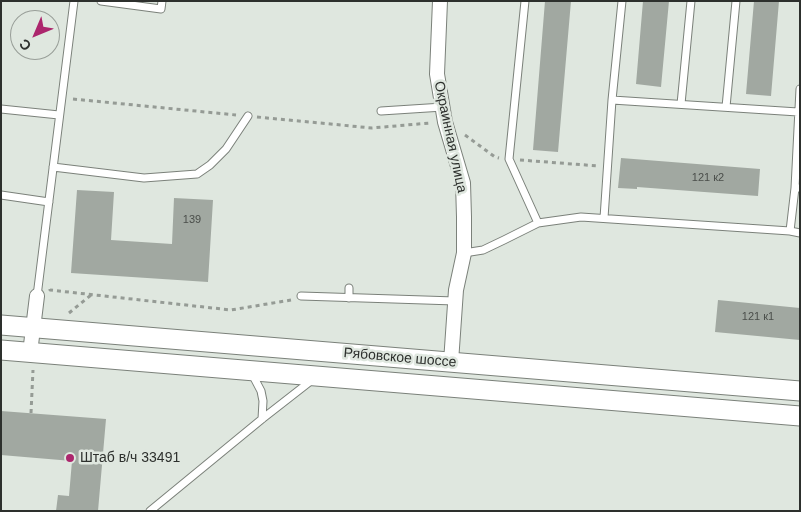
<!DOCTYPE html>
<html>
<head>
<meta charset="utf-8">
<style>
  body { margin:0 }
  #map { position:relative; width:801px; height:512px; overflow:hidden; background:#dfe7df; font-family:Helvetica,sans-serif }
  canvas { display:block }
  .frame { position:absolute; inset:0; border:2px solid #2d302d; pointer-events:none }
  .north { position:absolute; left:10px; top:10px; width:50px; height:50px; box-sizing:border-box; background:#dfe7df; border:1px solid #989e98; border-radius:50%; rotate:225deg; font-size:14px; font-weight:700; line-height:20px; text-align:center; color:#2d302d }
  .north::after { content:''; display:block; margin:auto; width:18px; height:22px; background:#ac266d; clip-path:polygon(50% 0,100% 100%,50% 72%,0 100%) }
</style>
</head>
<body>
<div id="map">
<canvas width="801" height="512"></canvas>
<div class="frame"></div>
<div class="north">С</div>
</div>
<script>
const ctx = document.querySelector('canvas').getContext('2d');
ctx.lineJoin = 'round';
function fillPath(path, color) { ctx.fillStyle = color; ctx.fill(path, 'evenodd'); }
const poly = rows => new Path2D(rows.map(r => 'M' + r).join(''));
function strokePath(path, color, width, dash) { ctx.strokeStyle = color; ctx.lineWidth = width; ctx.lineCap = dash ? 'butt' : 'round'; ctx.setLineDash(dash || []); ctx.stroke(path); }
function drawText(font, color, halo, rows, align = 'center') {
  ctx.font = font + ' Helvetica,sans-serif'; ctx.lineWidth = 5; ctx.setLineDash([]); ctx.textBaseline = 'middle'; ctx.strokeStyle = halo; ctx.fillStyle = color; for (const [text, x, y, turn = 0] of rows) {
    ctx.save(); ctx.translate(x, y); ctx.rotate((+turn || 0) * Math.PI / 180); ctx.textAlign = isNaN(turn) ? turn : align; if (halo) ctx.strokeText(text, 0, 0); ctx.fillText(text, 0, 0); ctx.restore();
  }
}
const building = poly([
  [545,1,571,1,558,152,533,150],
  [643,1,669,1,661,87,636,84],
  [754,1,779,1,771,96,746,94],
  [621,158,760,169,758,196,637,187,637,189,618,188],
  [77,190,114,192,111,240,172,244,174,198,213,200,208,282,71,273],
  [718,300,800,308,800,340,715,332],
  [1,411,106,419,98,511,56,511,58,495,69,496,72,461,1,455]
]);
const path = poly([
  [73,99,236,115],
  [257,117,372,128,430,123],
  [465,135,495,157,499,158],
  [520,160,599,166],
  [50,289,50,290,231,310,291,300],
  [69,313,91,295],
  [31,413,33,370]
]);
const lane = poly([
  [101,1,161,9,162,1],
  [525,1,509,159,538,223],
  [612,100,798,112],
  [681,104,691,1],
  [726,107,736,1],
  [1,109,59,115],
  [381,111,443,107],
  [53,167,144,178,197,174,210,165,226,149,248,116],
  [795,188,800,89],
  [1,195,49,202],
  [604,218,612,100,622,1],
  [790,231,800,233],
  [464,253,483,250,504,240,538,223,581,217,790,231,795,188,800,188],
  [37,296,74,1],
  [301,296,455,301],
  [349,298,349,288],
  [251,372,261,391,263,401,262,419],
  [150,511,262,419,312,380]
]);
const street = poly([
  [440,1,437,74,445,122,463,183,464,217,464,253,456,290,451,362],
  [30,353,37,296]
]);
const secondary = poly([
  [1,325,800,391],
  [1,350,800,416]
]);
const markers = [
  [70,458,5,"#ac266d"]
];
const numberNames = [
  ["121 к2",708,178],
  ["139",192,220],
  ["121 к1",758,317]
];
const streetNames = [
  ["Окраинная улица",450,137,78],
  ["Рябовское шоссе",400,358,5]
];
const poiNames = [
  ["Штаб в/ч 33491",80,458]
];
fillPath(building, '#a1a8a1');
strokePath(lane, '#7b817a', 9);
strokePath(street, '#7b817a', 16);
strokePath(secondary, '#7b817a', 21);
strokePath(path, '#959b95', 3, [4, 4]);
strokePath(lane, '#fff', 7);
strokePath(street, '#fff', 14);
strokePath(secondary, '#fff', 19);
for (const [x, y, r, color] of markers) { const dot = new Path2D(); dot.arc(x, y, r, 0, 2 * Math.PI); ctx.fillStyle = color; ctx.fill(dot); strokePath(dot, '#dfe7df', 2); }
drawText('11px', '#4a4e4a', null, numberNames);
drawText('14px', '#2d302d', '#dfe7df', streetNames);
drawText('14px', '#2d302d', '#dfe7df', poiNames, 'left');
</script>
</body>
</html>
